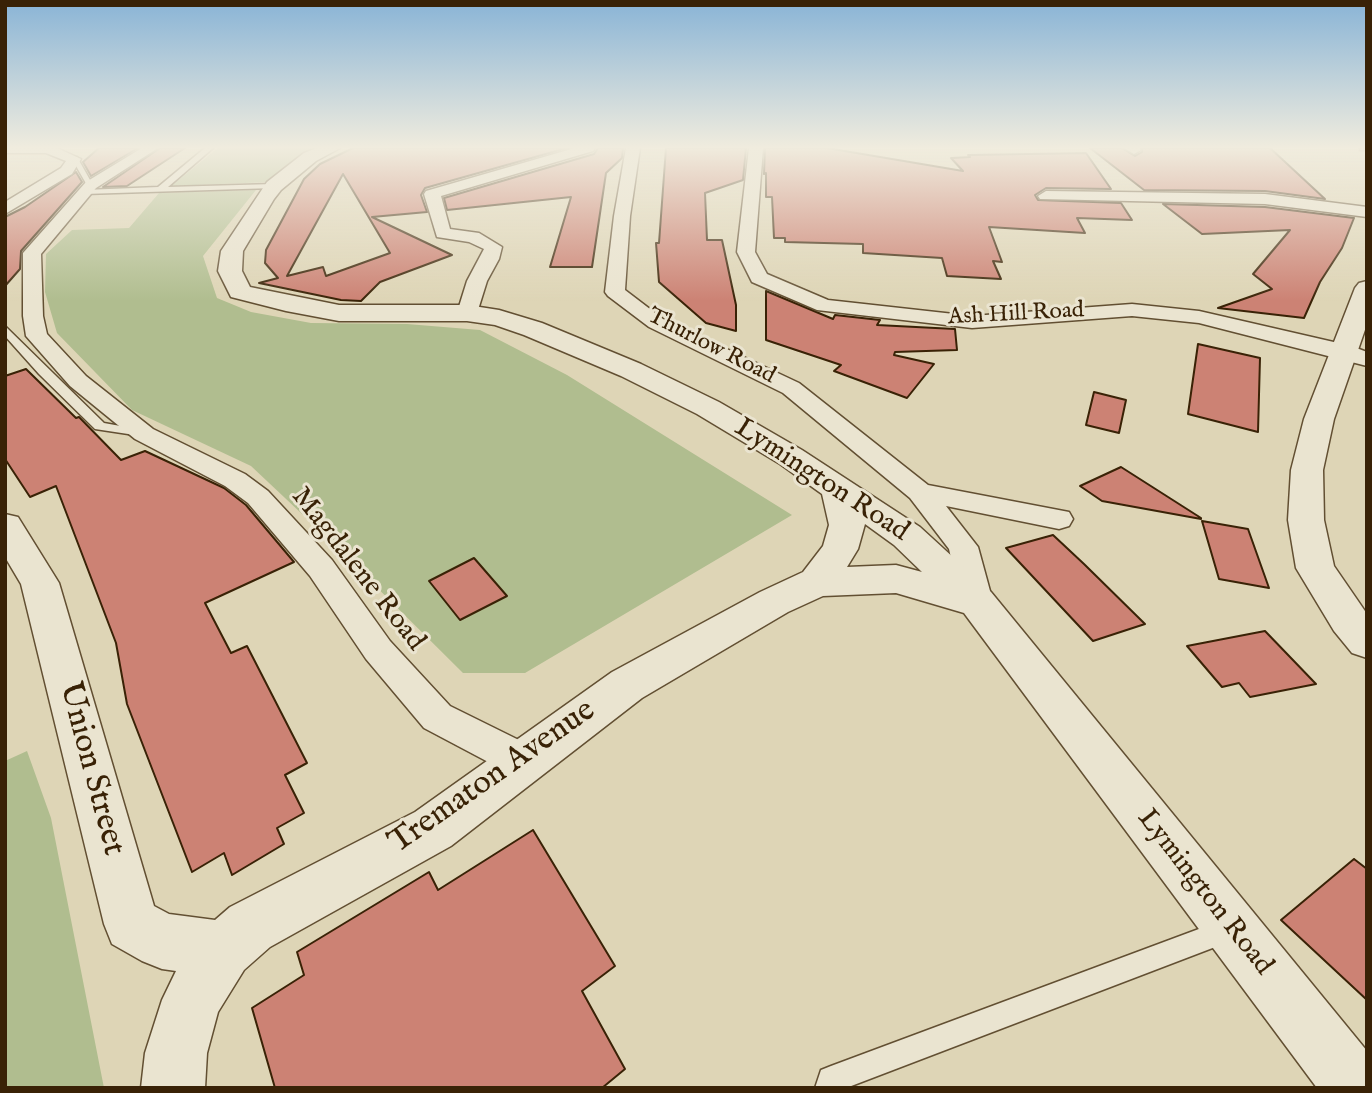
<!DOCTYPE html>
<html>
<head>
<meta charset="utf-8">
<style>
  body { margin:0 }
  #map { position:relative; width:1372px; height:1093px; overflow:hidden; background:#ded5b6; font-family:"IM FELL English",serif }
  canvas { display:block }
  .frame { position:absolute; inset:0; border:7px solid #392206; pointer-events:none }
</style>
</head>
<body>
<div id="map">
<canvas width="1372" height="1093"></canvas>
<div class="frame"></div>
</div>
<script>
const ctx = document.querySelector('canvas').getContext('2d');
ctx.lineJoin = 'round';
function fillPath(path, color) { ctx.fillStyle = color; ctx.fill(path, 'evenodd'); }
const poly = rows => new Path2D(rows.map(r => 'M' + r).join(''));
function strokePath(path, color, width, dash) { ctx.strokeStyle = color; ctx.lineWidth = width; ctx.lineCap = dash ? 'butt' : 'round'; ctx.setLineDash(dash || []); ctx.stroke(path); }
function drawText(font, color, halo, rows, align = 'center') {
  ctx.font = font + ' "IM FELL English",serif'; ctx.lineWidth = 6; ctx.setLineDash([]); ctx.textBaseline = 'middle'; ctx.strokeStyle = halo; ctx.fillStyle = color; for (const [text, x, y, turn = 0] of rows) {
    ctx.save(); ctx.translate(x, y); ctx.rotate((+turn || 0) * Math.PI / 180); ctx.textAlign = isNaN(turn) ? turn : align; if (halo) ctx.strokeText(text, 0, 0); ctx.fillText(text, 0, 0); ctx.restore();
  }
}
const green = poly([
  [218,148,319,148,292,161,270,182,171,186],
  [256,190,203,256,217,298,251,312,311,323,407,324,480,330,567,375,792,515,525,673,463,673,319,530,251,466,132,410,57,333,45,292,46,254,72,230,129,228,159,193],
  [27,751,51,818,104,1088,5,1088,5,761]
]);
const building = poly([
  [99,148,138,148,91,176,83,162,99,148],
  [160,148,185,148,127,186,103,187,160,148],
  [353,148,567,148,425,188,421,195,427,212,372,217,452,255,380,282,361,301,341,300,259,283,278,278,265,263,266,250,304,179,320,164,353,148],
  [343,174,390,253,326,276,323,267,287,276,343,174],
  [598,148,623,148,622,158,606,173,592,267,550,267,571,197,447,210,444,198,594,154,598,148],
  [666,148,746,148,743,180,705,193,707,240,722,240,736,305,736,331,706,323,659,282,656,243,659,243,666,148],
  [765,148,827,148,963,171,951,158,970,157,968,155,1086,153,1111,189,1046,188,1035,195,1038,200,1121,203,1132,220,1077,218,1085,233,989,227,1002,262,993,261,1001,279,947,276,942,258,863,253,863,244,785,242,785,238,774,238,772,197,766,197,766,173,764,174,765,148],
  [1090,148,1122,148,1135,156,1142,152,1142,148,1270,148,1325,199,1265,191,1144,190,1090,148],
  [76,172,82,182,21,251,20,269,5,286,5,217,25,207,76,172],
  [1163,204,1265,207,1354,218,1342,248,1320,282,1304,318,1218,308,1272,289,1253,274,1290,230,1202,234,1163,204],
  [766,291,833,319,835,315,880,320,877,325,955,329,957,350,895,352,894,355,934,364,907,398,834,371,841,365,766,340,766,291],
  [1198,344,1260,358,1258,432,1188,414,1198,344],
  [26,369,76,418,79,417,121,460,145,451,224,488,246,505,294,562,205,603,231,653,247,646,307,763,285,775,304,813,277,828,284,844,232,875,224,853,192,872,127,704,116,643,56,486,30,497,5,459,5,376,26,369],
  [1094,392,1126,400,1119,433,1086,425,1094,392],
  [1121,467,1201,518,1201,519,1102,501,1080,486,1121,467],
  [1202,521,1248,529,1269,588,1219,579,1202,521],
  [1053,535,1084,564,1145,624,1093,641,1006,548,1053,535],
  [474,558,507,596,460,620,429,581,474,558],
  [1265,631,1316,684,1250,697,1239,683,1222,687,1187,646,1265,631],
  [533,830,615,966,582,991,625,1069,602,1088,275,1088,252,1008,304,975,297,952,429,872,438,890,533,830],
  [1354,859,1367,869,1367,1000,1281,920,1354,859]
]);
const service = poly([
  [205,148,213,148,168,187,274,184,278,186,274,188,84,194,80,192,84,190,158,187,205,148],
  [1360,148,1367,148,1367,150,1360,150,1360,148],
  [71,157,77,157,94,187,88,187,71,157],
  [5,326,104,423,148,431,148,437,95,429,39,374,5,336,5,326],
  [1223,920,1231,924,1235,932,1231,940,1223,944,846,1088,815,1088,821,1070,831,1066,1223,920]
]);
const minor = poly([
  [5,148,57,148,81,159,72,174,5,214,5,202,61,168,66,161,46,153,5,153,5,148],
  [142,148,158,148,96,188,41,254,43,316,47,334,86,376,153,429,245,474,268,491,332,560,390,641,450,706,537,749,542,761,537,773,523,778,509,773,424,728,366,659,310,576,248,503,225,486,135,439,70,386,26,336,23,316,23,253,86,182,142,148],
  [575,148,595,148,593,151,441,196,450,229,479,233,502,247,499,259,487,281,477,313,474,317,460,317,457,313,467,281,484,249,469,242,437,237,424,194,426,191,575,148],
  [626,148,640,148,630,216,625,290,663,319,799,383,928,485,1069,512,1073,519,1069,526,1059,529,946,506,978,547,993,602,988,610,977,614,966,610,961,602,949,549,910,498,783,393,649,327,608,296,605,292,614,216,626,148],
  [749,148,763,148,755,252,767,274,828,300,972,316,1132,304,1199,311,1351,346,1367,352,1367,366,1199,323,1132,316,972,328,817,310,752,282,737,252,749,148],
  [1124,148,1139,148,1141,150,1134,154,1124,148],
  [1046,191,1265,194,1367,207,1367,217,1265,204,1040,199,1038,196,1046,191]
]);
const tertiary = poly([
  [317,148,340,148,316,161,281,190,274,199,243,251,242,271,250,287,339,305,467,305,499,310,542,323,641,364,719,402,802,450,920,527,991,592,1367,1051,1367,1088,1317,1088,964,613,896,593,823,596,788,612,642,698,451,846,270,947,244,970,218,1012,207,1053,205,1088,141,1088,145,1053,162,1000,176,971,162,969,142,961,112,944,104,924,21,584,5,557,5,514,18,517,59,583,154,906,169,914,215,920,230,907,415,812,612,672,760,592,803,572,823,546,829,525,822,494,780,464,697,414,621,376,524,335,495,325,467,321,339,321,286,311,231,297,218,271,221,251,267,182,304,153,317,148],
  [865,524,894,545,922,572,896,565,847,567,858,549,865,524],
  [1367,281,1367,324,1334,419,1323,470,1324,520,1334,566,1367,614,1367,658,1352,653,1334,631,1296,568,1288,520,1291,470,1304,419,1355,288,1359,283,1367,281]
]);
const farStreetnames = [
  ["Ash Hill Road",1016,315,-3],
  ["Thurlow Road",711,347,27]
];
const streetNames = [
  ["Lymington Road",821,481,33],
  ["Magdalene Road",357,570,52],
  ["Lymington Road",1204,893,52]
];
const nearStreetnames = [
  ["Union Street",90,769,75],
  ["Trematon Avenue",493,778,-35]
];
fillPath(green, '#b0bd8f');
fillPath(building, '#cc8274');
strokePath(building, '#392206', 2);
strokePath(service, '#624f32', 3);
strokePath(minor, '#624f32', 3);
strokePath(tertiary, '#624f32', 3);
fillPath(service, '#eae4d0');
fillPath(minor, '#eae4d0');
fillPath(tertiary, '#eae4d0');
const sky = ctx.createLinearGradient(0, 0, 0, 301);
sky.addColorStop(0, '#89b4d6');
sky.addColorStop(0.49, '#f0ecde');
sky.addColorStop(1, '#f0ecde00');
ctx.fillStyle = sky;
ctx.fillRect(0, 0, 1372, 301);
drawText('23px', '#392206', '#eae4d0', farStreetnames);
drawText('28px', '#392206', '#eae4d0', streetNames);
drawText('33px', '#392206', '#eae4d0', nearStreetnames);
</script>
</body>
</html>
